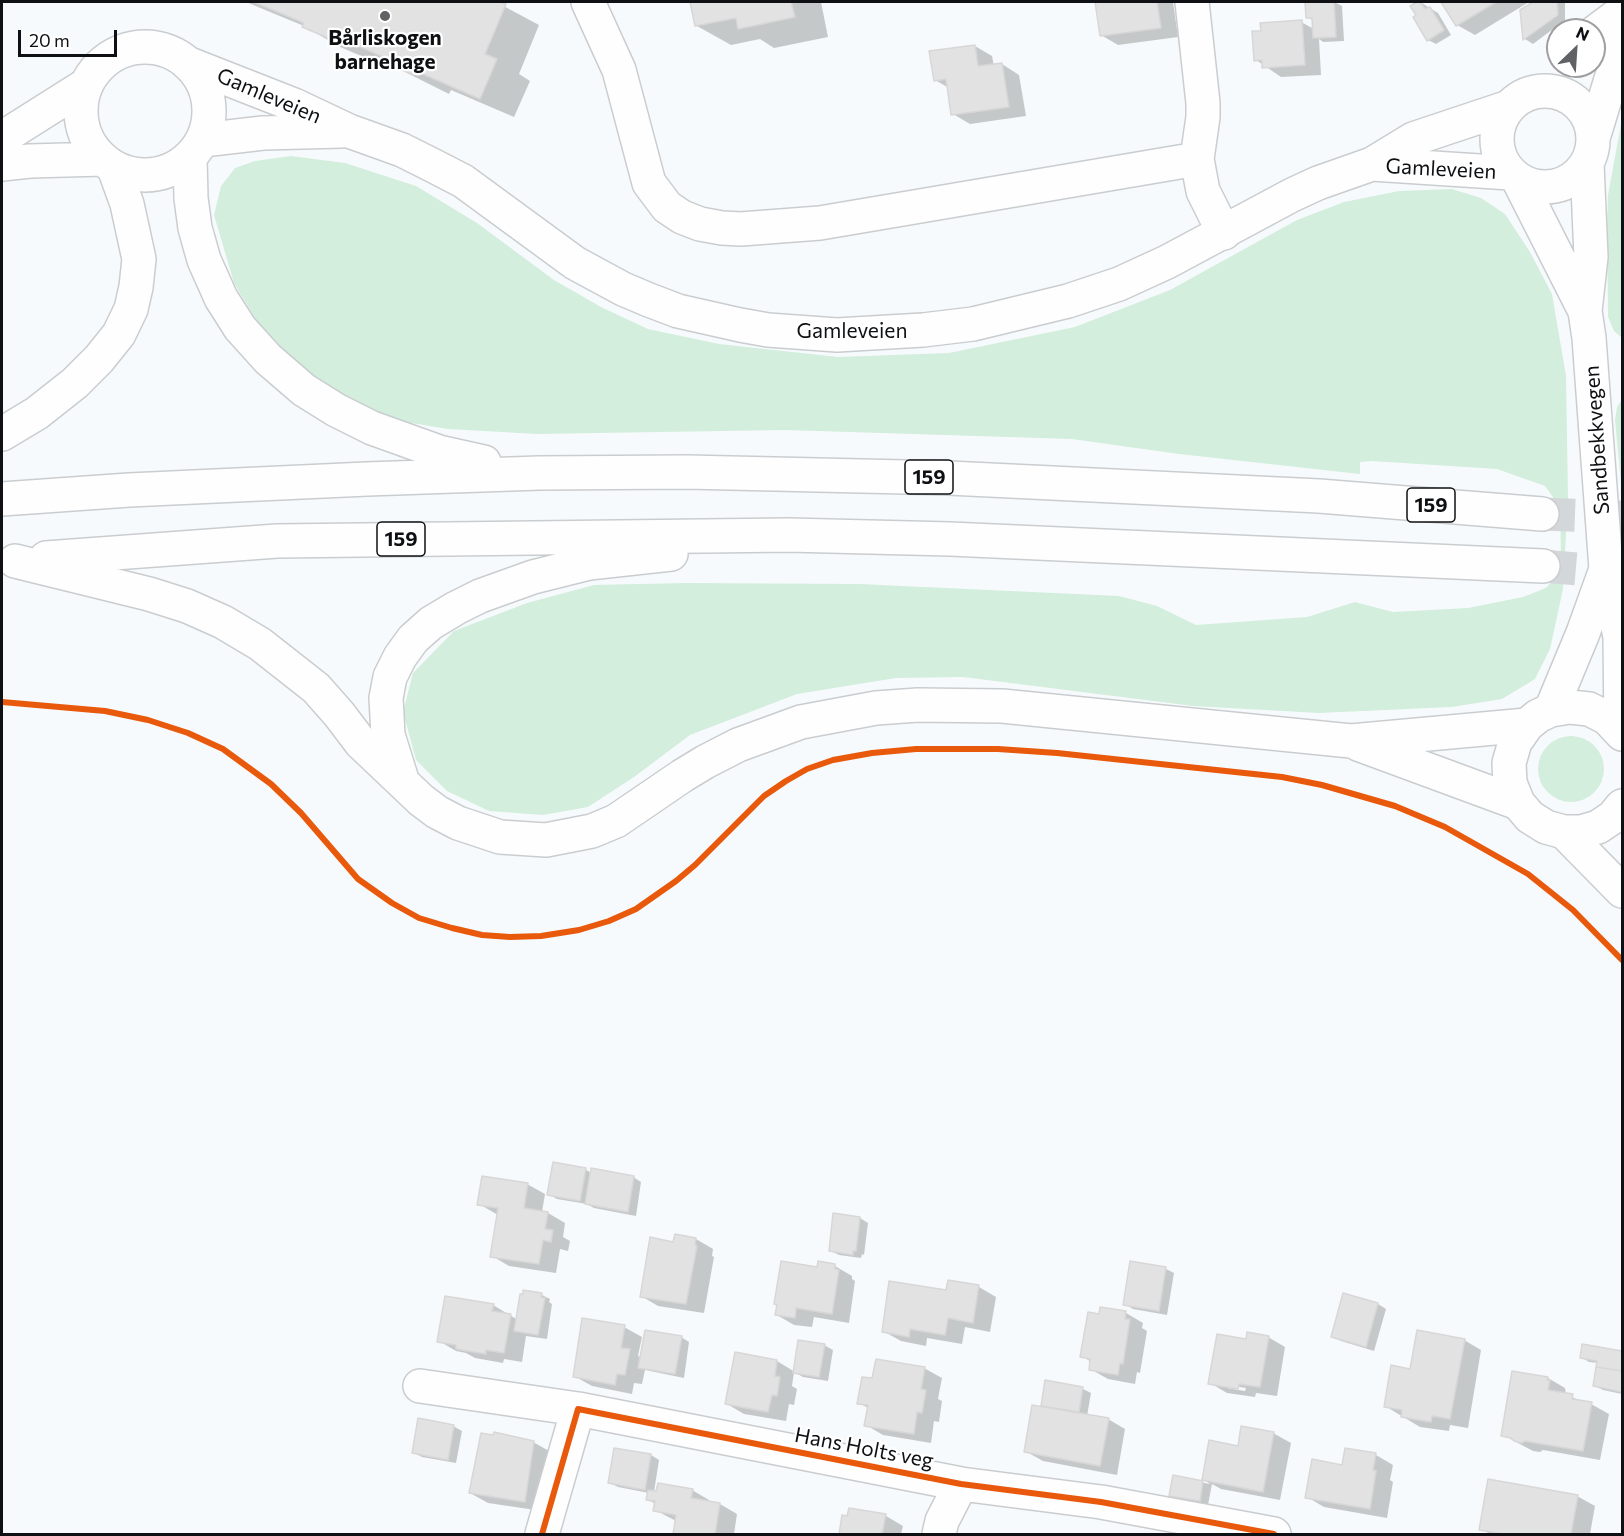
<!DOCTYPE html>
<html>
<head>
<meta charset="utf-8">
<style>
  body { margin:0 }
  #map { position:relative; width:1624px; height:1536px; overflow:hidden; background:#f7fafc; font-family:Commissioner,sans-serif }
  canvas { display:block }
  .frame { position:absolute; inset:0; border:3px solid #0e1013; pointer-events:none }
  .north { position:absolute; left:1546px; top:18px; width:60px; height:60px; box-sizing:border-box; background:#fff; border:2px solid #9f9fa1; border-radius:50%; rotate:25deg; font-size:16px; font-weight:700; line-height:24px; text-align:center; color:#0e1013 }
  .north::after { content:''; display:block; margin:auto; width:21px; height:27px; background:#606265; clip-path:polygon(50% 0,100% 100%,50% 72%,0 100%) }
  .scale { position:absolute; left:18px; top:30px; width:99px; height:27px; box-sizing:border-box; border:3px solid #0e1013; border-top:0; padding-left:8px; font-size:18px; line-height:21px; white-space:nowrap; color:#0e1013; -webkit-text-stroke:4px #fff; paint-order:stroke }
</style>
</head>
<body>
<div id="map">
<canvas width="1624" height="1536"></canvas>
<div class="frame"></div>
<div class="north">N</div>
<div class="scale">20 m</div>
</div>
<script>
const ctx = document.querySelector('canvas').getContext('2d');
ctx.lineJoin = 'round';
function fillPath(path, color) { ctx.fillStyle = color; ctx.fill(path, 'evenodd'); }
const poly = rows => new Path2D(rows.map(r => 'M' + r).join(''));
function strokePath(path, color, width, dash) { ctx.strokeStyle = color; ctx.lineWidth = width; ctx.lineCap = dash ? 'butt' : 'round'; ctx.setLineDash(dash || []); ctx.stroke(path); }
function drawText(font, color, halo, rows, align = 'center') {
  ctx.font = font + ' Commissioner,sans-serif'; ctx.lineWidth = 4.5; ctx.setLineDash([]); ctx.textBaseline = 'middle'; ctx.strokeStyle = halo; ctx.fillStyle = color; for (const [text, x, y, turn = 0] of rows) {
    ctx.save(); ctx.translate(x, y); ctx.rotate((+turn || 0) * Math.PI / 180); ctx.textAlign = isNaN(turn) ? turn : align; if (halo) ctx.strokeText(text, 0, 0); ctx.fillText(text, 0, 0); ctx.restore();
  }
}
const green = poly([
  [1622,119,1622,338,1614,331,1608,317,1607,226,1608,195],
  [291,156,345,163,416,186,477,223,554,280,601,307,648,329,719,344,838,357,949,353,1075,327,1170,290,1297,220,1344,202,1399,191,1452,189,1481,198,1505,214,1530,252,1552,294,1566,376,1568,498,1563,589,1550,649,1535,679,1502,699,1452,707,1319,713,1193,706,963,677,896,678,797,694,690,735,634,777,588,807,543,815,489,811,447,791,416,760,403,712,413,673,454,631,527,603,594,585,685,583,859,584,1119,596,1157,606,1196,625,1307,617,1355,602,1393,612,1468,608,1523,597,1546,588,1554,579,1561,558,1560,507,1545,486,1497,469,1372,461,1360,462,1360,474,1179,454,1072,439,785,430,537,434,448,429,393,420,322,387,271,345,234,283,214,215,221,186,235,168,255,161],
  [1622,399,1622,494,1615,420,1617,407],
  '1538 769a33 33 0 1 1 66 0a33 33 0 1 1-66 0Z'
]);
const shadow = poly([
  [246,2,496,2,539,25,519,74,530,81,514,117,451,90,449,94,377,58,375,62,338,46,304,26],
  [692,2,821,2,828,37,774,48,760,39,731,45,697,26],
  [1096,2,1173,2,1178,37,1118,45,1101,35],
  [1307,2,1334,2,1342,6,1344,41,1323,42,1319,39,1321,75,1281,77,1256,60,1301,22,1314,29,1314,21,1307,17],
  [1420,2,1438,13,1451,35,1436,44,1428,40,1413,6],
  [1443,2,1529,2,1475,35,1457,25],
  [1536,2,1565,2,1565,20,1533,44,1525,39,1522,11],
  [975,46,992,56,994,66,1002,64,1019,75,1026,116,970,124,953,114,949,88,935,80],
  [585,1169,591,1173,633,1177,641,1182,636,1216,594,1208,587,1204,557,1199,548,1194],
  [527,1184,545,1194,542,1212,548,1213,565,1223,563,1237,570,1241,568,1251,560,1249,556,1273,509,1266,492,1256,498,1215,479,1204],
  [834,1215,860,1218,868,1223,864,1255,862,1254,861,1258,839,1255,831,1251],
  [696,1239,713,1249,712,1256,714,1257,704,1313,658,1306,641,1296,675,1243],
  [835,1266,852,1276,852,1279,855,1281,849,1323,814,1317,812,1327,794,1325,777,1315,818,1268],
  [1166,1269,1174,1273,1167,1315,1133,1309,1125,1304],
  [979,1287,996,1297,990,1332,965,1327,962,1344,927,1338,926,1346,901,1341,883,1331,948,1292],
  [525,1292,542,1295,550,1299,549,1302,552,1304,547,1339,526,1336,522,1362,504,1359,503,1363,475,1358,466,1353,456,1351,439,1341,493,1305,518,1320],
  [1378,1304,1386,1309,1374,1351,1341,1341,1333,1337],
  [1126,1313,1143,1323,1142,1328,1147,1331,1140,1373,1137,1372,1135,1384,1108,1379,1090,1369,1091,1362,1082,1356,1100,1316],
  [624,1327,642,1337,638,1356,642,1358,681,1337,689,1342,684,1378,645,1370,642,1384,634,1383,632,1394,592,1386,574,1376],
  [1268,1337,1285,1347,1277,1396,1256,1393,1255,1397,1227,1393,1210,1383,1247,1341],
  [1227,1385,1246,1388,1245,1391,1227,1388],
  [1464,1340,1481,1350,1468,1428,1450,1425,1449,1431,1420,1427,1385,1406,1411,1370],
  [824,1345,833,1350,828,1381,803,1377,794,1372,792,1386,797,1389,794,1405,789,1404,786,1421,744,1414,727,1404,736,1354,777,1361,795,1372],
  [1583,1346,1622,1352,1622,1394,1603,1390,1595,1386,1599,1363,1589,1362,1581,1357],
  [924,1368,942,1378,938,1399,942,1401,939,1422,934,1421,931,1443,883,1435,866,1425,868,1408,859,1403,873,1380],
  [1548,1378,1565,1388,1566,1395,1591,1404,1609,1414,1600,1460,1543,1450,1540,1452,1533,1451,1503,1435],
  [1046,1382,1083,1389,1091,1393,1087,1416,1108,1419,1125,1429,1117,1475,1043,1461,1025,1451,1049,1409,1042,1405],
  [453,1426,462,1431,456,1463,422,1457,414,1453],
  [1273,1433,1291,1443,1280,1500,1221,1489,1212,1484,1208,1505,1179,1500,1170,1495,1174,1477,1210,1484,1203,1479,1239,1447],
  [533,1442,551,1452,542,1511,488,1503,470,1493],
  [651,1455,659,1460,654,1492,692,1490,709,1500,709,1502,720,1504,737,1514,734,1534,674,1534,676,1521,655,1510,656,1504,648,1500,649,1493,618,1487,610,1483],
  [1376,1455,1393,1465,1390,1480,1393,1482,1387,1518,1324,1507,1307,1497,1343,1467],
  [1577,1496,1595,1506,1590,1534,1490,1534,1481,1529],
  [886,1516,903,1526,901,1534,840,1534,843,1517]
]);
const building = poly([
  [254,2,500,2,506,4,485,54,497,59,480,99,416,71,414,75,393,66,395,62,342,39,340,43,302,27,304,23,254,2],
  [690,2,791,2,795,17,738,29,736,18,695,26,690,2],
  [1095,2,1157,2,1161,28,1100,36,1095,2],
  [1305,2,1334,2,1336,37,1313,38,1312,18,1306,18,1305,2],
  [1417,2,1420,2,1425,9,1430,7,1444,30,1427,41,1413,17,1416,15,1410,6,1417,2],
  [1441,2,1496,2,1456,26,1441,2],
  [1533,2,1557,2,1558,15,1523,40,1520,10,1533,2],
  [1302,20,1305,65,1262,68,1262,60,1254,61,1252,31,1261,31,1260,23,1302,20],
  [975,45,978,66,1002,63,1009,107,951,115,946,79,934,81,929,51,975,45],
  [553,1162,586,1168,580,1201,547,1195,553,1162],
  [591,1168,634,1176,628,1212,585,1204,591,1168],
  [482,1176,528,1183,524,1208,548,1212,545,1229,553,1230,551,1242,543,1240,539,1264,490,1257,498,1208,477,1205,482,1176],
  [833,1213,860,1217,856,1251,853,1251,853,1255,829,1251,833,1213],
  [675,1234,696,1238,695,1245,697,1246,686,1304,640,1297,650,1237,673,1242,675,1234],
  [781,1261,817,1267,818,1261,835,1264,835,1269,839,1270,832,1314,796,1308,795,1318,775,1315,777,1305,774,1304,781,1261],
  [1130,1261,1166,1267,1159,1311,1123,1305,1130,1261],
  [948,1280,979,1285,973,1323,948,1318,945,1335,910,1329,909,1337,882,1332,889,1281,946,1290,948,1280],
  [523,1290,542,1293,541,1297,545,1298,538,1335,514,1331,520,1294,523,1294,523,1290],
  [1343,1293,1378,1303,1366,1347,1331,1337,1343,1293],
  [445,1296,494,1304,492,1311,511,1314,504,1353,486,1350,486,1354,456,1349,456,1345,437,1342,445,1296],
  [1100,1307,1126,1311,1125,1319,1130,1319,1123,1364,1120,1363,1118,1375,1089,1370,1090,1359,1080,1357,1088,1312,1099,1314,1100,1307],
  [582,1318,625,1325,621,1348,630,1349,625,1375,617,1374,615,1385,573,1377,582,1318],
  [645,1330,682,1336,675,1374,638,1368,645,1330],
  [1417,1330,1465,1339,1450,1419,1432,1416,1431,1422,1401,1417,1402,1410,1384,1407,1391,1365,1410,1369,1417,1330],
  [1247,1332,1269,1336,1260,1387,1239,1384,1238,1389,1208,1384,1217,1334,1246,1339,1247,1332],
  [798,1340,825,1344,819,1377,793,1373,798,1340],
  [1582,1344,1622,1351,1622,1371,1596,1367,1597,1361,1580,1358,1582,1344],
  [735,1352,777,1360,775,1376,780,1377,777,1396,772,1395,768,1412,725,1404,735,1352],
  [876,1359,925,1367,921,1389,926,1390,922,1413,917,1412,914,1434,864,1426,868,1405,857,1404,862,1377,872,1378,876,1359],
  [1596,1367,1622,1371,1622,1392,1593,1386,1596,1367],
  [1512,1371,1548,1377,1547,1380,1550,1380,1548,1390,1573,1394,1572,1399,1592,1402,1583,1451,1525,1441,1522,1443,1514,1441,1511,1438,1501,1436,1512,1371],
  [1045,1380,1083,1387,1079,1412,1041,1406,1045,1380],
  [1032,1405,1109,1418,1100,1466,1024,1452,1032,1405],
  [418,1418,454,1425,448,1460,412,1453,418,1418],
  [1241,1426,1274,1432,1263,1492,1202,1480,1209,1440,1238,1446,1241,1426],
  [494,1432,534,1441,525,1502,469,1493,481,1433,493,1435,494,1432],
  [614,1448,651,1454,645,1490,608,1483,614,1448],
  [1345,1448,1376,1453,1373,1470,1376,1471,1370,1509,1305,1498,1312,1459,1342,1465,1345,1448],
  [1173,1475,1203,1481,1200,1501,1169,1496,1173,1475],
  [1488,1479,1578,1495,1571,1534,1504,1534,1479,1530,1488,1479],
  [658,1483,693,1489,691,1498,720,1503,715,1534,673,1534,676,1515,653,1511,655,1501,646,1500,648,1490,656,1491,658,1483],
  [849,1508,886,1514,882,1534,839,1534,842,1515,847,1516,849,1508]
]);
const highwayTunnel = poly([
  [1542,514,1622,517],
  [1543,566,1622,573]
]);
const minor = poly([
  [588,2,619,70,649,183,667,207,682,217,700,224,722,228,741,229,820,223,1197,159],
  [1192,2,1203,103,1203,117,1197,159,1203,191,1224,233],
  [420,1386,578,1409],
  [542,1534,578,1409,961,1484,1101,1502,1274,1534],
  [939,1534,942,1521,961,1484]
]);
const major = poly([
  [1594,33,1622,12],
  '81 111a64 64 0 1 1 128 0a64 64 0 1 1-128 0Z',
  [187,63,294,105,349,131,402,150,430,164,463,181,575,263,623,289,649,300,678,311,740,325,768,330,837,335,923,330,973,324,1068,301,1119,284,1167,262,1292,195,1318,183,1372,164,1413,139,1509,107],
  '1497 139a48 48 0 1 1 96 0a48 48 0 1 1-96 0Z',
  [1594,135,1622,43],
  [2,138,86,85],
  [203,140,263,133,342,131],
  [2,164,30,161,103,159],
  [1372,164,1510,173],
  [1587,164,1591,257,1585,311,1589,338,1606,569,1620,637,1621,731],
  [1519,181,1585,311],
  [1551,710,1583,633,1606,569],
  [1622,734,1607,718,1589,709,1570,707,1551,710,1538,716,1527,725,1515,742,1509,763,1510,783,1518,803,1530,817,1546,827,1564,832,1581,832,1598,827,1613,817,1622,806],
  [1564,832,1622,891]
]);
const highway = poly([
  [190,157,191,198,195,228,204,260,221,298,240,328,268,359,304,390,336,410,372,428,439,452,484,462],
  [2,434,37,413,75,383,99,359,119,334,131,309,136,287,139,259,127,204,114,168],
  [2,499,129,490,367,479,539,473,687,472,949,478,1319,496,1542,514],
  [46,558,277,541,789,535,950,539,1543,566],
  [15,561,149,594,187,606,223,622,260,644,316,688,339,714,361,743,421,800,437,812,458,823,500,837,546,840,592,831,616,821,682,776,705,762,738,745,801,722,876,708,918,705,1002,706,1351,741,1527,725],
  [1358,744,1518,803],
  [402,780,388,735,386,698,390,677,400,657,413,639,431,623,456,608,480,596,533,577,589,563,671,554]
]);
const cycleway = poly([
  [2,702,105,711,148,720,188,733,223,749,271,784,301,813,358,879,392,903,419,918,452,928,482,935,510,937,541,936,579,930,609,921,636,909,676,881,695,865,764,796,786,781,807,769,833,760,872,753,916,749,998,749,1057,753,1282,777,1322,785,1395,806,1445,827,1528,874,1573,910,1622,960],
  [542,1534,578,1409,961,1484,1101,1502,1274,1534]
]);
const markers = [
  [385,16,6,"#606265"]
];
const shields = [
  [929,477,48],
  [1431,505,48],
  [401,539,48]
];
const shieldNames = [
  ["159",929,477],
  ["159",1431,505],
  ["159",401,539]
];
const poiNames = [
  ["Bårliskogen",385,38],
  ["barnehage",385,62]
];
const streetNames = [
  ["Gamleveien",269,96,23],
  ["Gamleveien",1441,169,3],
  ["Gamleveien",852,331],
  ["Sandbekkvegen",1597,440,-94],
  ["Hans Holts veg",864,1448,11]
];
fillPath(green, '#d3eedc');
fillPath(shadow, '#0003');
fillPath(building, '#e3e2e3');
strokePath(building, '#d8d7d7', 1.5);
strokePath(highwayTunnel, '#d4d7d9', 33, [33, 16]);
strokePath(minor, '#cacdcf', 36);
strokePath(major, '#cacdcf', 36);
strokePath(highway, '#cacdcf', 36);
strokePath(minor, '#fefeff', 33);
strokePath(major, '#fefeff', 33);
strokePath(highway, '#fefeff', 33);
strokePath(cycleway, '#e8590c', 6);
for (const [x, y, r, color] of markers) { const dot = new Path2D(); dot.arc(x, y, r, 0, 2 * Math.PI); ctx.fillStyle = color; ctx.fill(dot); strokePath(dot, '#fff', 2); }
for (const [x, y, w] of shields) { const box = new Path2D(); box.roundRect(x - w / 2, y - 17, w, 34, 4.5); ctx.fillStyle = '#fff'; ctx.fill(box); strokePath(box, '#0e1013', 1.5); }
drawText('bold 20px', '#0e1013', null, shieldNames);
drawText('bold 21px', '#0e1013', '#fff', poiNames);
drawText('21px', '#0e1013', '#fff', streetNames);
</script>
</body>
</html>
